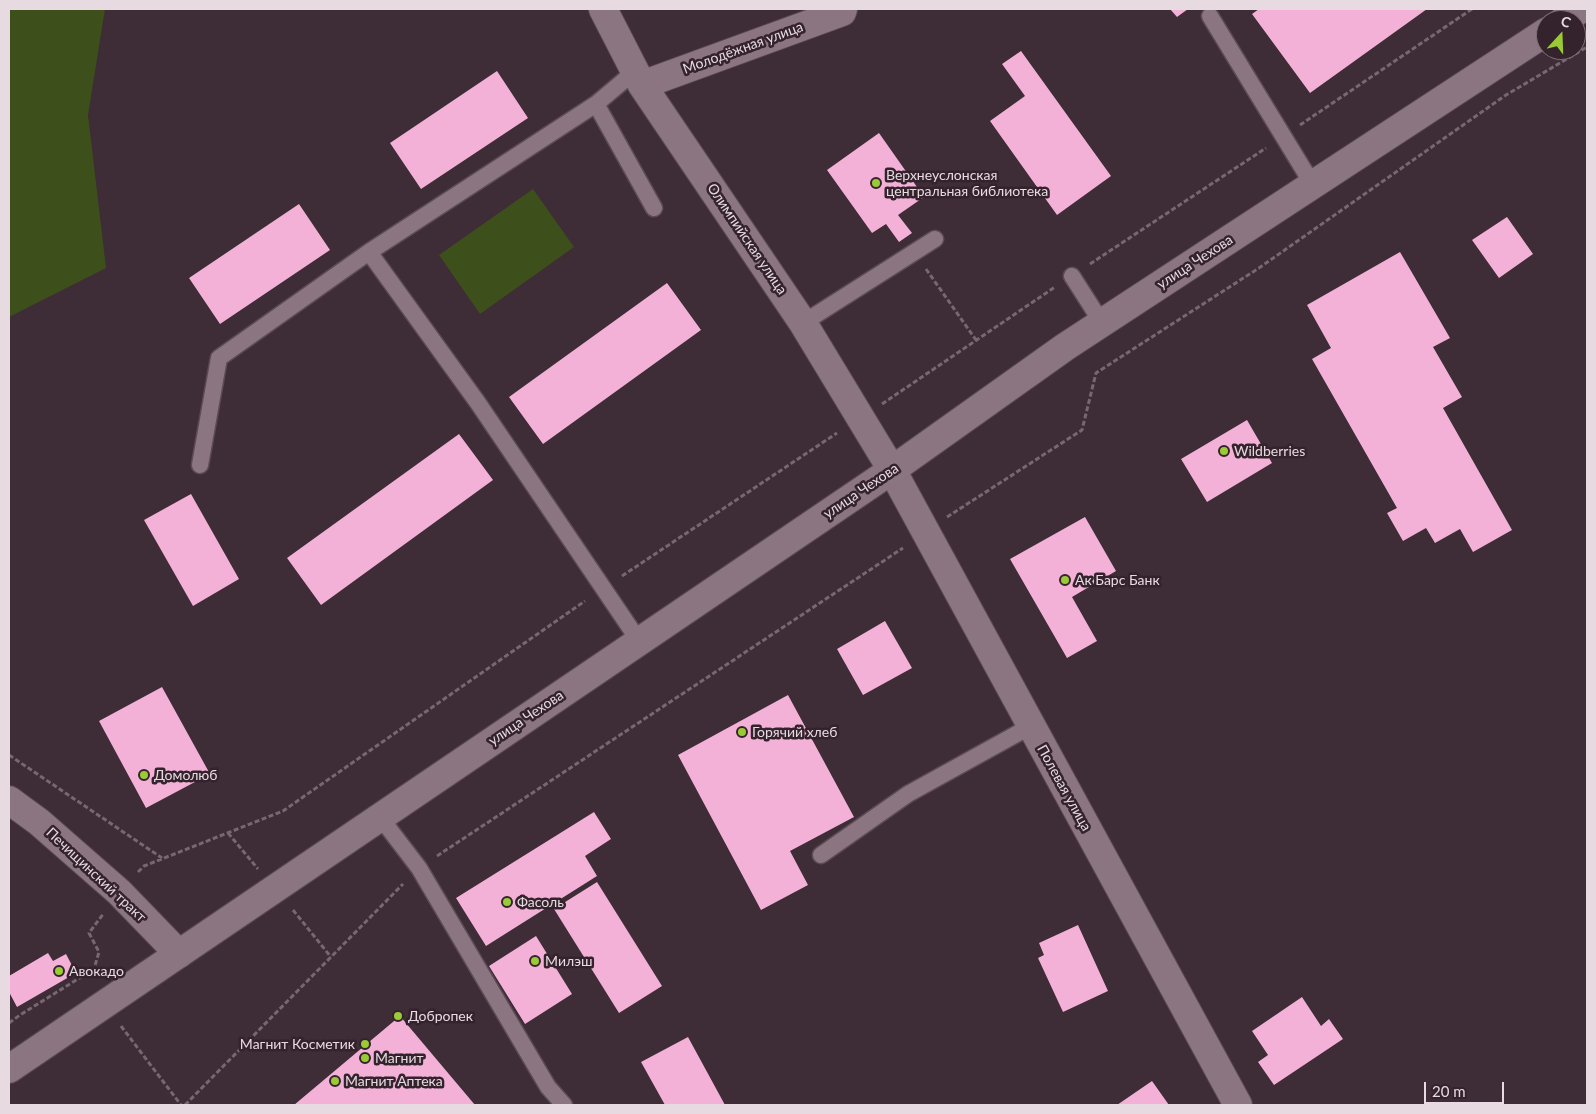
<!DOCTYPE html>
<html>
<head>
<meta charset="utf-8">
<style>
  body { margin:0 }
  #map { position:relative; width:1596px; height:1114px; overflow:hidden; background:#3e2c36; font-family:Lato,sans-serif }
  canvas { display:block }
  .frame { position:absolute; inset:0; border:10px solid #e7dae1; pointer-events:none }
  .north { position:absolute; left:1536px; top:10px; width:50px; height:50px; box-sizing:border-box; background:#34222c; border:1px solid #7c6c74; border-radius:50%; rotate:20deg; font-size:14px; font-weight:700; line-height:20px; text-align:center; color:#e7dae1 }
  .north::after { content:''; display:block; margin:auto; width:18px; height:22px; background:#9acb34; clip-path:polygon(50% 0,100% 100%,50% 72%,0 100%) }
  .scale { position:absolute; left:1424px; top:1082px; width:80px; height:22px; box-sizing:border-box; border:2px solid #e7dae1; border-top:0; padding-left:6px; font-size:15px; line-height:18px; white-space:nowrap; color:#e7dae1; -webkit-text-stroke:4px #34222c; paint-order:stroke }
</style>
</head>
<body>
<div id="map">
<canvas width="1596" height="1114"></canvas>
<div class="frame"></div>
<div class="north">С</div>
<div class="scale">20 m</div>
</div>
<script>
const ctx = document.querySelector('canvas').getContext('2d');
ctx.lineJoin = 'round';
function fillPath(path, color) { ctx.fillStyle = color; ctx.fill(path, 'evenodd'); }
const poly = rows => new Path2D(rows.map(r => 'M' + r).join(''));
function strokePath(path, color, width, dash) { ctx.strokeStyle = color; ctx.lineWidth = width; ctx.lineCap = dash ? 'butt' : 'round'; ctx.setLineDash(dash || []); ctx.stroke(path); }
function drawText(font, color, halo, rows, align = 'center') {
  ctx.font = font + ' Lato,sans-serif'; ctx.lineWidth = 5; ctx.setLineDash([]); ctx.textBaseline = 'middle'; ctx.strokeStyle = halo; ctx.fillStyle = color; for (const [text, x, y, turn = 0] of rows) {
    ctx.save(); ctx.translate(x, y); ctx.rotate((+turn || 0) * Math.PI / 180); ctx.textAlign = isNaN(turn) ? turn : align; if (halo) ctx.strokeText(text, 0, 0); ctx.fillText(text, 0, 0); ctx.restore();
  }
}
const green = poly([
  [9,9,105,9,88,115,106,268,9,317],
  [533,189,574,247,480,314,439,255]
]);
const building = poly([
  [1170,9,1188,9,1177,17],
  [1259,9,1427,9,1310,93,1252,14],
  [1021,51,1111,176,1057,215,990,121,1025,96,1002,64],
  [497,71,528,118,421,189,390,143],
  [879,133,924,197,898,215,912,233,899,242,886,224,872,233,827,170],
  [299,204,330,250,220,324,189,278],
  [1507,217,1533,254,1499,278,1472,240],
  [1400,252,1450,338,1433,347,1462,397,1443,408,1512,530,1473,552,1460,529,1435,543,1426,528,1403,541,1387,513,1397,508,1312,359,1331,348,1307,305],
  [667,283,701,330,543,444,509,397],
  [1247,420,1272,463,1207,502,1181,459],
  [459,434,493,480,321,605,287,558],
  [191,494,239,579,193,606,144,520],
  [1085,517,1116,571,1072,597,1097,641,1067,658,1010,559],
  [885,621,912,668,863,695,837,649],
  [162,687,210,774,146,808,99,721],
  [788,695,854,817,790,851,808,885,761,910,678,755],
  [594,812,611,839,585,856,597,876,486,946,456,898],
  [597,882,662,986,619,1013,554,909],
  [1078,925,1108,991,1063,1012,1038,958,1044,955,1039,943],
  [536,936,572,994,525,1024,489,966],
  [48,953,53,961,66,954,76,973,17,1007,9,992,9,976],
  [1302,997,1321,1026,1329,1019,1343,1039,1274,1085,1258,1062,1268,1055,1252,1031],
  [400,1016,475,1105,294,1105],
  [688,1037,725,1105,665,1105,641,1062],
  [1152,1081,1169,1105,1117,1105]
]);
const path = poly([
  [1300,125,1472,9],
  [1090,264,1266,148],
  [926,269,976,340],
  [882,404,1055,287],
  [947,517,1082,430,1096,373,1259,268,1506,95,1587,47],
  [622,576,837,433],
  [9,755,162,858],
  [228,833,258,869],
  [437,856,903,548],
  [138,872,144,866,283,811,585,601],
  [293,910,331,957],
  [9,1023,20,1015,94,969,99,952,89,933,104,913],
  [121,1026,181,1105],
  [185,1105,403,884]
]);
const service = poly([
  [1210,16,1313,185],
  [634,72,596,104,369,252,478,403,639,641],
  [596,104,654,208],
  [1072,276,1102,323],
  [803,323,935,239],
  [200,465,219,358,369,252],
  [380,817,419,868,548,1087,564,1105],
  [821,855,908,794,1031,726]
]);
const minor = poly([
  [603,9,642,85,803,323,892,470,1238,1105],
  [642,85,842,12,843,9]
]);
const tertiary = poly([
  [1564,20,1581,9],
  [9,800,39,822,119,892,179,954],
  [9,1069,892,470,1065,347,1546,32]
]);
const markers = [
  [876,183,5,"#9acb34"],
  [1224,451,5,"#9acb34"],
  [1065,580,5,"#9acb34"],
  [742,732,5,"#9acb34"],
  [144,775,5,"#9acb34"],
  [507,902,5,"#9acb34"],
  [535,961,5,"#9acb34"],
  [59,971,5,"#9acb34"],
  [398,1016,5,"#9acb34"],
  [365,1044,5,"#9acb34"],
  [365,1058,5,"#9acb34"],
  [335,1081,5,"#9acb34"]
];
const streetNames = [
  ["Молодёжная улица",743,48,-20],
  ["Олимпийская улица",747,239,56],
  ["улица Чехова",1195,262,-33],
  ["улица Чехова",861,491,-34],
  ["улица Чехова",526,718,-34],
  ["Полевая улица",1064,788,61],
  ["Печищинский тракт",96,875,43]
];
const poiNames = [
  ["Верхнеуслонская",886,175],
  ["центральная библиотека",886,191],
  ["Wildberries",1234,451],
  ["Ак Барс Банк",1075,580],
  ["Горячий хлеб",752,732],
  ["Домолюб",154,775],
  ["Фасоль",517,902],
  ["Милэш",545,961],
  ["Авокадо",69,971],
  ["Добропек",408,1016],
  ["Магнит Косметик",355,1044,"right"],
  ["Магнит",375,1058],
  ["Магнит Аптека",345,1081]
];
fillPath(green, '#3d4f1a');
fillPath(building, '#f3b1d7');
strokePath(service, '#5b4b55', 19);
strokePath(minor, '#5b4b55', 30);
strokePath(tertiary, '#5b4b55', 30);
strokePath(path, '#776770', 3, [5, 2.5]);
strokePath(service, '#8b7581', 16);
strokePath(minor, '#8b7581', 28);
strokePath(tertiary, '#8b7581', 28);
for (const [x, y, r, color] of markers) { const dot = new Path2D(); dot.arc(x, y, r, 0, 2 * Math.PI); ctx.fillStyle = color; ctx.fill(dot); strokePath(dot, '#34222c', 2); }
drawText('14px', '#e7dae1', '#34222c', streetNames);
drawText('14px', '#e7dae1', '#34222c', poiNames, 'left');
</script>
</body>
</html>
